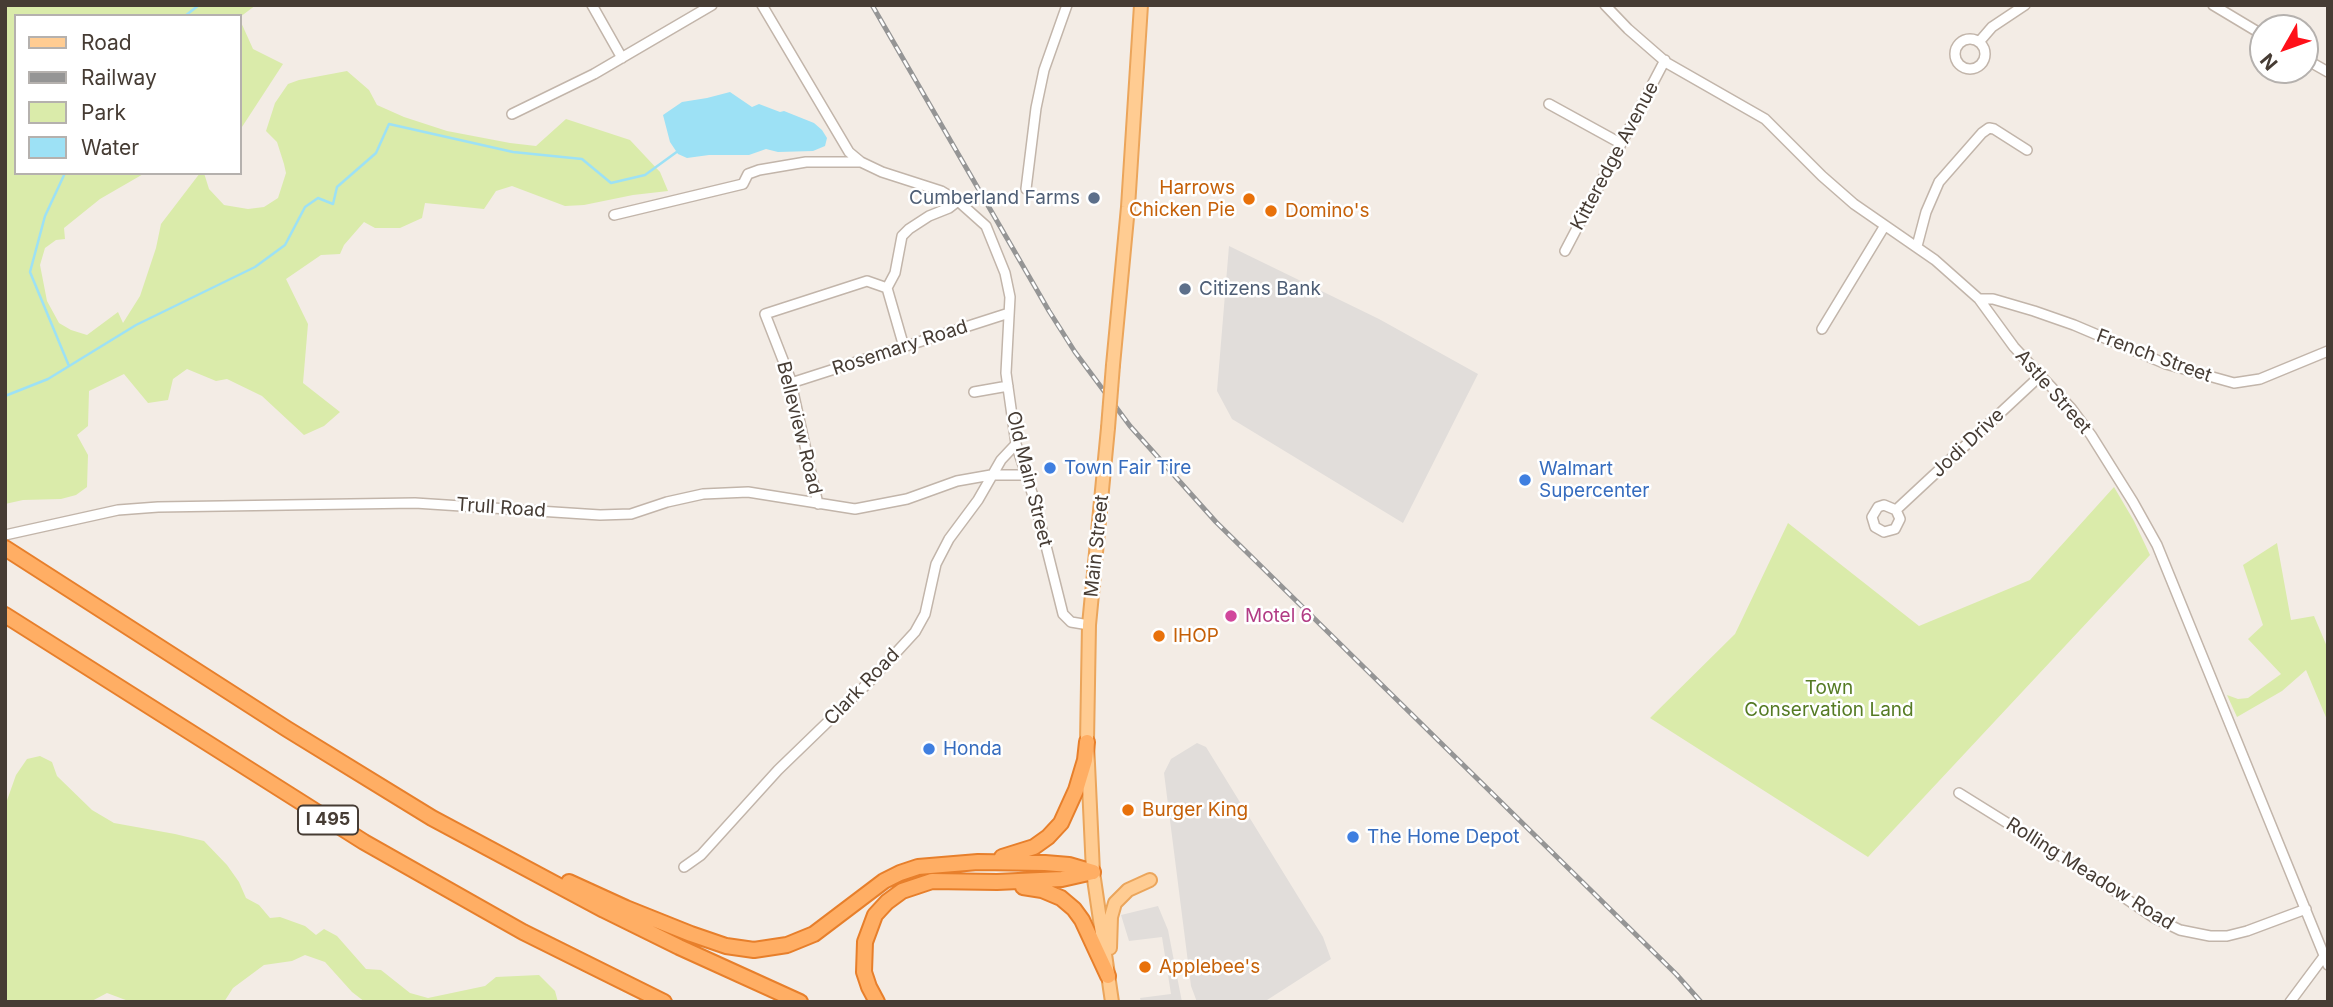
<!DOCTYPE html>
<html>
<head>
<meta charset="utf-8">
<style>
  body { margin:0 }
  #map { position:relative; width:2333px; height:1007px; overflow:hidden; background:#f3ece5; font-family:Inter,sans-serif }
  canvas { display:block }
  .frame { position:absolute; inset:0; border:7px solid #463c34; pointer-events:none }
  .legend { position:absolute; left:14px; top:14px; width:228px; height:161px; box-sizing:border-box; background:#fff; border:2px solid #b5b1ae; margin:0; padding:9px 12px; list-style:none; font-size:21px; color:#463c34 }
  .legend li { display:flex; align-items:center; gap:14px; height:35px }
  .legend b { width:35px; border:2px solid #b5b1ae }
  .north { position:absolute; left:2249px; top:14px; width:70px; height:70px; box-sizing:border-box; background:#fff; border:2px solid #b5b1ae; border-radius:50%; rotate:230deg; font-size:19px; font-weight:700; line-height:28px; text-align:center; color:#463c34 }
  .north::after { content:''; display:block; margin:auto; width:24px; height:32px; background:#ff1019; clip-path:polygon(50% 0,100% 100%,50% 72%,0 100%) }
</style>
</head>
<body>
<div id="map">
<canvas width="2333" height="1007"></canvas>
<div class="frame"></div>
<ul class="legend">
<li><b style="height:9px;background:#ffcc92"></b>Road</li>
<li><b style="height:9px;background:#959595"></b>Railway</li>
<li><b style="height:19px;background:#daebaa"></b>Park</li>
<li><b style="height:19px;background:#9de1f5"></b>Water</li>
</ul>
<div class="north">N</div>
</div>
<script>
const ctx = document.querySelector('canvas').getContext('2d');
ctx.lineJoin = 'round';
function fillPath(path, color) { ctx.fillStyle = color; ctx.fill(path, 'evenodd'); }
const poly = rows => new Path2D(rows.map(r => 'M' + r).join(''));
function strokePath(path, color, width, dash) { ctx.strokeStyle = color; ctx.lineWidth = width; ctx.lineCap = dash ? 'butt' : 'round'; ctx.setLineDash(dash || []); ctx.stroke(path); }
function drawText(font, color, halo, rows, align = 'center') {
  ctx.font = font + ' Inter,sans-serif'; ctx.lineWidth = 5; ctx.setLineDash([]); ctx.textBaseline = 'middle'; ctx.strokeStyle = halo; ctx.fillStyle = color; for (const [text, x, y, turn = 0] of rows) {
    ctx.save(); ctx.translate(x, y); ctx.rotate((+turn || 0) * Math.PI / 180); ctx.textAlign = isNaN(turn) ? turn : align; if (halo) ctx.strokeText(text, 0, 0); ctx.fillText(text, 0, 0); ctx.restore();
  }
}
const green = poly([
  [5,5,256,5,240,17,16,16,16,173,145,173,100,199,64,228,65,239,56,240,45,248,40,265,47,301,59,323,71,330,87,335,118,312,123,323,140,296,156,248,161,224,200,173,204,173,209,189,224,205,248,209,264,207,278,198,286,173,284,164,277,142,266,131,275,103,288,84,299,80,347,71,369,90,377,105,404,117,447,131,510,143,536,146,566,119,630,140,660,172,668,191,633,195,584,205,565,206,512,186,496,191,484,209,425,203,422,218,400,228,375,228,364,222,344,245,340,254,321,255,286,279,308,324,303,383,340,412,324,426,304,435,262,396,227,379,216,381,187,369,173,379,168,400,148,403,124,374,89,391,88,426,77,435,88,455,87,487,76,495,61,499,23,500,5,504],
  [240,20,253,49,283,64,240,130],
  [2114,487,2134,521,2150,555,1868,857,1650,718,1735,634,1788,523,1919,626,2030,580],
  [2277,543,2291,620,2314,616,2328,649,2328,722,2306,670,2282,691,2237,717,2227,695,2238,699,2248,698,2281,674,2248,639,2263,625,2243,565],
  [40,756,52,762,57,776,92,810,114,823,175,834,204,841,227,865,239,882,246,898,259,905,270,918,280,917,305,926,316,935,324,929,337,936,366,969,381,970,410,993,428,998,485,986,496,977,539,975,555,991,558,1002,365,1002,352,992,325,962,305,955,292,961,264,965,233,988,224,1002,131,1002,107,993,90,1002,5,1002,5,806,16,775,27,759]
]);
const parking = poly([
  [1229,246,1379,319,1478,374,1403,523,1232,419,1217,391],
  [1197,743,1206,747,1323,937,1331,959,1264,1002,1197,1002,1191,986,1164,773,1171,759],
  [1158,906,1168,930,1182,1002,1141,1002,1140,998,1171,994,1162,937,1129,941,1121,915]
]);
const water = poly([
  [730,92,752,107,759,104,780,112,784,111,814,123,822,130,827,138,825,146,813,151,778,152,766,149,749,155,709,155,687,158,678,154,670,142,663,115,682,102,707,98]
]);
const stream = poly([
  [185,16,199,5],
  [65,173,45,216,30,272,69,366],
  [5,396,48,379,136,325,255,267,285,245,305,207,318,198,333,204,337,187,376,153,389,124,513,152,582,159,611,183,645,175,678,151]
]);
const minor = poly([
  [592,5,622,58],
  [762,5,849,152,861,162,882,172,941,191,958,201,986,226,1005,273,1010,297,1006,373,1016,444,1035,502,1063,614,1071,622,1089,625],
  [1605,5,1628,29,1667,63,1765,119,1822,176,1854,204,1935,260,1979,299,2014,347,2071,408,2091,435,2133,502,2157,545,2328,965],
  [2213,5,2263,35],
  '1955 54a15 15 0 1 1 30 0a15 15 0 1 1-30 0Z',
  [1979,42,1992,27,2025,5],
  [2305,59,2328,72],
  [1549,104,1620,143],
  [512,114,594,74,712,5],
  [1026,189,1036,108,1044,70,1067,5],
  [614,215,743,184,748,174,759,170,806,162,861,162],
  [1917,246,1926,212,1939,182,1982,133,1989,128,1994,129,2027,150],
  [1565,251,1665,60],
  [887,288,895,273,902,236,909,229,929,216,949,208,958,201],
  [887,288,904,347],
  [1979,299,1993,299,2034,311,2074,325,2166,364,2234,383,2260,379,2328,351],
  [1822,329,1884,227],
  [791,383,1009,313],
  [974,392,1008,386],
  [818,504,790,378,765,314,867,281,887,288],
  [1896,510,1900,519,1895,529,1884,532,1875,527,1872,517,1878,507,1884,505,1896,510,2040,376],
  [5,535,118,510,158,507,415,503,600,515,631,514,667,502,703,494,748,492,855,509,907,499,957,481,991,475,1025,475],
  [1959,793,2094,877,2153,917,2180,930,2210,936,2227,936,2247,931,2306,909],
  [684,867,701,855,778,770,870,681,915,632,925,614,936,564,949,539,978,500,1001,460,1016,444],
  [2290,1002,2325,955]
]);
const major = poly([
  [1113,365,1128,207,1141,5],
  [1108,428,1089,625,1087,742,1093,872,1112,1002],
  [1110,948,1111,917,1115,903,1128,890,1150,880]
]);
const highway = poly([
  [5,548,287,729,432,818,604,910,679,947,800,1002],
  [5,615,364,842,523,932,664,1002],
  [1002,857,1034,847,1048,837,1061,823,1076,790,1085,760,1087,742],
  [569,882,626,908,691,934,726,946,754,950,787,945,814,934,884,881,900,873,918,867,978,862,1045,863,1069,865,1093,872],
  [1023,887,1042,890,1061,898,1074,909,1082,920,1108,976],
  [877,1002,869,987,864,972,865,942,875,915,887,902,902,891,932,881,997,882,1062,879,1093,872]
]);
const rail = poly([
  [872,5,1049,311,1075,352,1130,426,1216,522,1676,974,1701,1002]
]);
const majorBridge = poly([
  [1108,428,1113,365]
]);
const markers = [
  [1094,198,7,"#5c6f8a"],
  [1249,199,7,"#e8710a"],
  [1271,211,7,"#e8710a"],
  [1185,289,7,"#5c6f8a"],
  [1050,468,7,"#3f7fe0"],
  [1525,480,7,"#3f7fe0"],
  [1231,616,7,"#d1479c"],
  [1159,636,7,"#e8710a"],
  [929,749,7,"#3f7fe0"],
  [1128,810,7,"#e8710a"],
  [1353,837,7,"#3f7fe0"],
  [1145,967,7,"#e8710a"]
];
const shields = [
  [328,820,60]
];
const shieldNames = [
  ["I 495",328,820]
];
const streetNames = [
  ["Kitteredge Avenue",1615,156,-62],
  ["Rosemary Road",900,348,-18],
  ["French Street",2154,356,20],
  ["Astle Street",2053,392,49],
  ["Belleview Road",799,428,76],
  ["Jodi Drive",1968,443,-43],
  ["Old Main Street",1029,479,76],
  ["Trull Road",501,508,4],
  ["Main Street",1097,546,-84],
  ["Clark Road",862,687,-46],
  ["Rolling Meadow Road",2090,874,32]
];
const foodNames = [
  ["Harrows",1235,188,"right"],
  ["Chicken Pie",1235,210,"right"],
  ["Domino's",1285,211],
  ["IHOP",1173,636],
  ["Burger King",1142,810],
  ["Applebee's",1159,967]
];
const serviceNames = [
  ["Cumberland Farms",1080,198],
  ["Citizens Bank",1199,289,"left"]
];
const shopNames = [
  ["Town Fair Tire",1064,468],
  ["Walmart",1539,469],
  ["Supercenter",1539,491],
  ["Honda",943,749],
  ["The Home Depot",1367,837]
];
const hotelNames = [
  ["Motel 6",1245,616]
];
const parkNames = [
  ["Town",1829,688],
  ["Conservation Land",1829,710]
];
fillPath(green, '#daebaa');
fillPath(parking, '#e1ddda');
fillPath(water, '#9de1f5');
strokePath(stream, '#9de1f5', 2.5);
strokePath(minor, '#c2b5aa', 12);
strokePath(major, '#eba55b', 16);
strokePath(highway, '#e77f2b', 18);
strokePath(minor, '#fff', 9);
strokePath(major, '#ffcc92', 12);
strokePath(highway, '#ffae64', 14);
strokePath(rail, '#959595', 5);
strokePath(rail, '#fff', 2.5, [8]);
strokePath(majorBridge, '#eba55b', 16, []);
strokePath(majorBridge, '#ffcc92', 12);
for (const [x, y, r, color] of markers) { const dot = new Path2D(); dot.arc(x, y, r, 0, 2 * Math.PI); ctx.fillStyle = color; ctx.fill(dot); strokePath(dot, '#fff', 2.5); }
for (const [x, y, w] of shields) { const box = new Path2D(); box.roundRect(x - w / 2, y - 14.5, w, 29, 5); ctx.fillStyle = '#fff'; ctx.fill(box); strokePath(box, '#463c34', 2); }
drawText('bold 18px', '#463c34', null, shieldNames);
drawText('19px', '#463c34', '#fff', streetNames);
drawText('19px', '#c56008', '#fff', foodNames, 'left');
drawText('19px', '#4e5e75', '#fff', serviceNames, 'right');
drawText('19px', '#366cbe', '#fff', shopNames, 'left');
drawText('19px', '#b23c85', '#fff', hotelNames, 'left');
drawText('19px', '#557b24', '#fff', parkNames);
</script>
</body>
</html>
